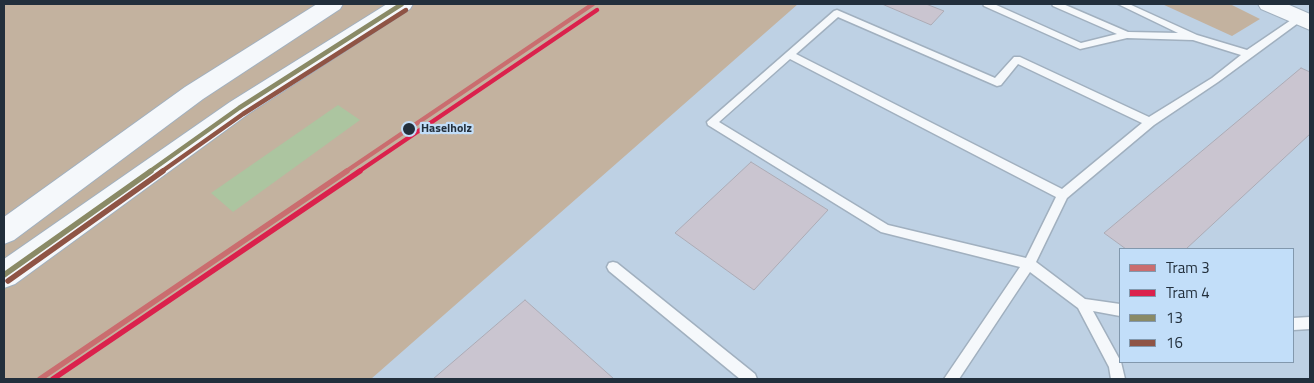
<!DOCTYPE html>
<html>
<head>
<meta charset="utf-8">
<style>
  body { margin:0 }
  #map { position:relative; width:1314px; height:383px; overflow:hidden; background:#bed1e4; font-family:"Titillium Web",sans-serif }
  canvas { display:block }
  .frame { position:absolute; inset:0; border:5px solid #222f3c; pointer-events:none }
  .legend { position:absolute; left:1119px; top:248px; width:175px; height:115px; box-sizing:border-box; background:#c2def9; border:1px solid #8298ad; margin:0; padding:6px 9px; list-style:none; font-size:15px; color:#222f3c }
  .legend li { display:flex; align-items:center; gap:10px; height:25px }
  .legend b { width:25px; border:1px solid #8298ad }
</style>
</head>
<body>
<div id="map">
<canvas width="1314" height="383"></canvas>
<div class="frame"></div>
<ul class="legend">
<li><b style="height:6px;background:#ca6d6f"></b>Tram 3</li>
<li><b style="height:6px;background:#db214c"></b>Tram 4</li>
<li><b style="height:6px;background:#8a8a66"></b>13</li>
<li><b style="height:6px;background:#8f5445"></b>16</li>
</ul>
</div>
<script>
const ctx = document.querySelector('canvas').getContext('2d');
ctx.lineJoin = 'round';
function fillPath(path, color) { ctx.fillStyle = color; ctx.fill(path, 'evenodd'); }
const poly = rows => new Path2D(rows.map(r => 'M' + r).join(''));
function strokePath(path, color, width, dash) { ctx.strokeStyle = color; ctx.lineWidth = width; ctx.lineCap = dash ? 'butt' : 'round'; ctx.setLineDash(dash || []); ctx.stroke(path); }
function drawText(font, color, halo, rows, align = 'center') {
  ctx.font = font + ' "Titillium Web",sans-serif'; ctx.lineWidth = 4.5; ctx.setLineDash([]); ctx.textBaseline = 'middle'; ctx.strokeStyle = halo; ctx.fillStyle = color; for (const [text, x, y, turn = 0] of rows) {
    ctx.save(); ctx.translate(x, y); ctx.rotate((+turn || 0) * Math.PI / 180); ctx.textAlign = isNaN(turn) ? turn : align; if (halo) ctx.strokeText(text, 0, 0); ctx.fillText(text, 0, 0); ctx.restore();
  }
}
const green = poly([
  [4,4,798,4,371,379,4,379],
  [1162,4,1230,4,1260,19,1232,36]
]);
const water = poly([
  [338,105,360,120,233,212,211,193]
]);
const building = poly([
  [882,4,926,4,944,11,931,25,882,4],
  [1301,68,1310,72,1310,134,1186,249,1126,249,1104,233,1301,68],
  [751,162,828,210,754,290,675,233,751,162],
  [525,300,614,379,433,379,525,300]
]);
const service = poly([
  [983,4,994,4,1081,43,1117,34,1053,6,1052,4,1063,4,1128,32,1178,33,1118,4,1129,4,1197,35,1247,50,1297,16,1303,16,1305,18,1218,82,1154,125,1067,198,1036,262,1085,299,1120,304,1120,316,1093,311,1121,362,1125,379,1111,379,1109,367,1078,308,1030,272,959,379,944,379,1020,267,881,232,708,125,707,122,834,11,837,10,995,78,1014,57,1020,57,1149,117,1212,78,1241,55,1193,40,1127,38,1080,49,984,6,983,4],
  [838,17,997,86,1001,85,1018,64,1142,123,1062,189,796,54,838,17],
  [790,59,1056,197,1026,258,888,225,719,122,790,59],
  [613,262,617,263,755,374,757,379,740,379,609,271,607,267,609,263,613,262],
  [1310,317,1310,329,1293,330,1293,318,1310,317]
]);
const secondary = poly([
  [1258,4,1287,4,1310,14,1310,30,1261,9,1258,4]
]);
const trunk = poly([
  [317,4,343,4,340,9,203,99,14,240,4,244,4,217,185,87,317,4],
  [387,4,413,4,410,9,248,114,15,284,4,288,4,259,230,102,387,4]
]);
const bus1Far1 = poly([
  [149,172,239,108,402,4]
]);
const bus1 = poly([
  [4,275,151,171]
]);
const bus2Far1 = poly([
  [161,172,243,114,406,10]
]);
const bus2 = poly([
  [8,281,163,171]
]);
const tram1Far1 = poly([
  [345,172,593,4]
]);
const tram1 = poly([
  [40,379,347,171]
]);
const tram2Far1 = poly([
  [358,172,597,10]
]);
const tram2 = poly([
  [53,379,360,171]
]);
const markers = [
  [409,129,7,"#222f3c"]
];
const stopNames = [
  ["Haselholz",421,129]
];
fillPath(green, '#c3b29f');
fillPath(water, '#acc5a0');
fillPath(building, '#cac5d0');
strokePath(building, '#acabb5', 1);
strokePath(service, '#a1b0bf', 3);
strokePath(secondary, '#a1b0bf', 2);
strokePath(trunk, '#a1b0bf', 2);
fillPath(service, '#f5f8fb');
fillPath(secondary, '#f5f8fb');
fillPath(trunk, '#f5f8fb');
strokePath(bus1Far1, '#8a8a66', 4.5);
strokePath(bus1, '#8a8a66', 5.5);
strokePath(bus2Far1, '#8f5445', 4.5);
strokePath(bus2, '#8f5445', 5.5);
strokePath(tram1Far1, '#ca6d6f', 4.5);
strokePath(tram1, '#ca6d6f', 5.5);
strokePath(tram2Far1, '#db214c', 4.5);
strokePath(tram2, '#db214c', 5.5);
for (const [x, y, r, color] of markers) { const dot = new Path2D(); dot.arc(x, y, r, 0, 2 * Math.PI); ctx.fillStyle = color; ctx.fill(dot); strokePath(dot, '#c2def9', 2); }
drawText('bold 12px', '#222f3c', '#c2def9', stopNames, 'left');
</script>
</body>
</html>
